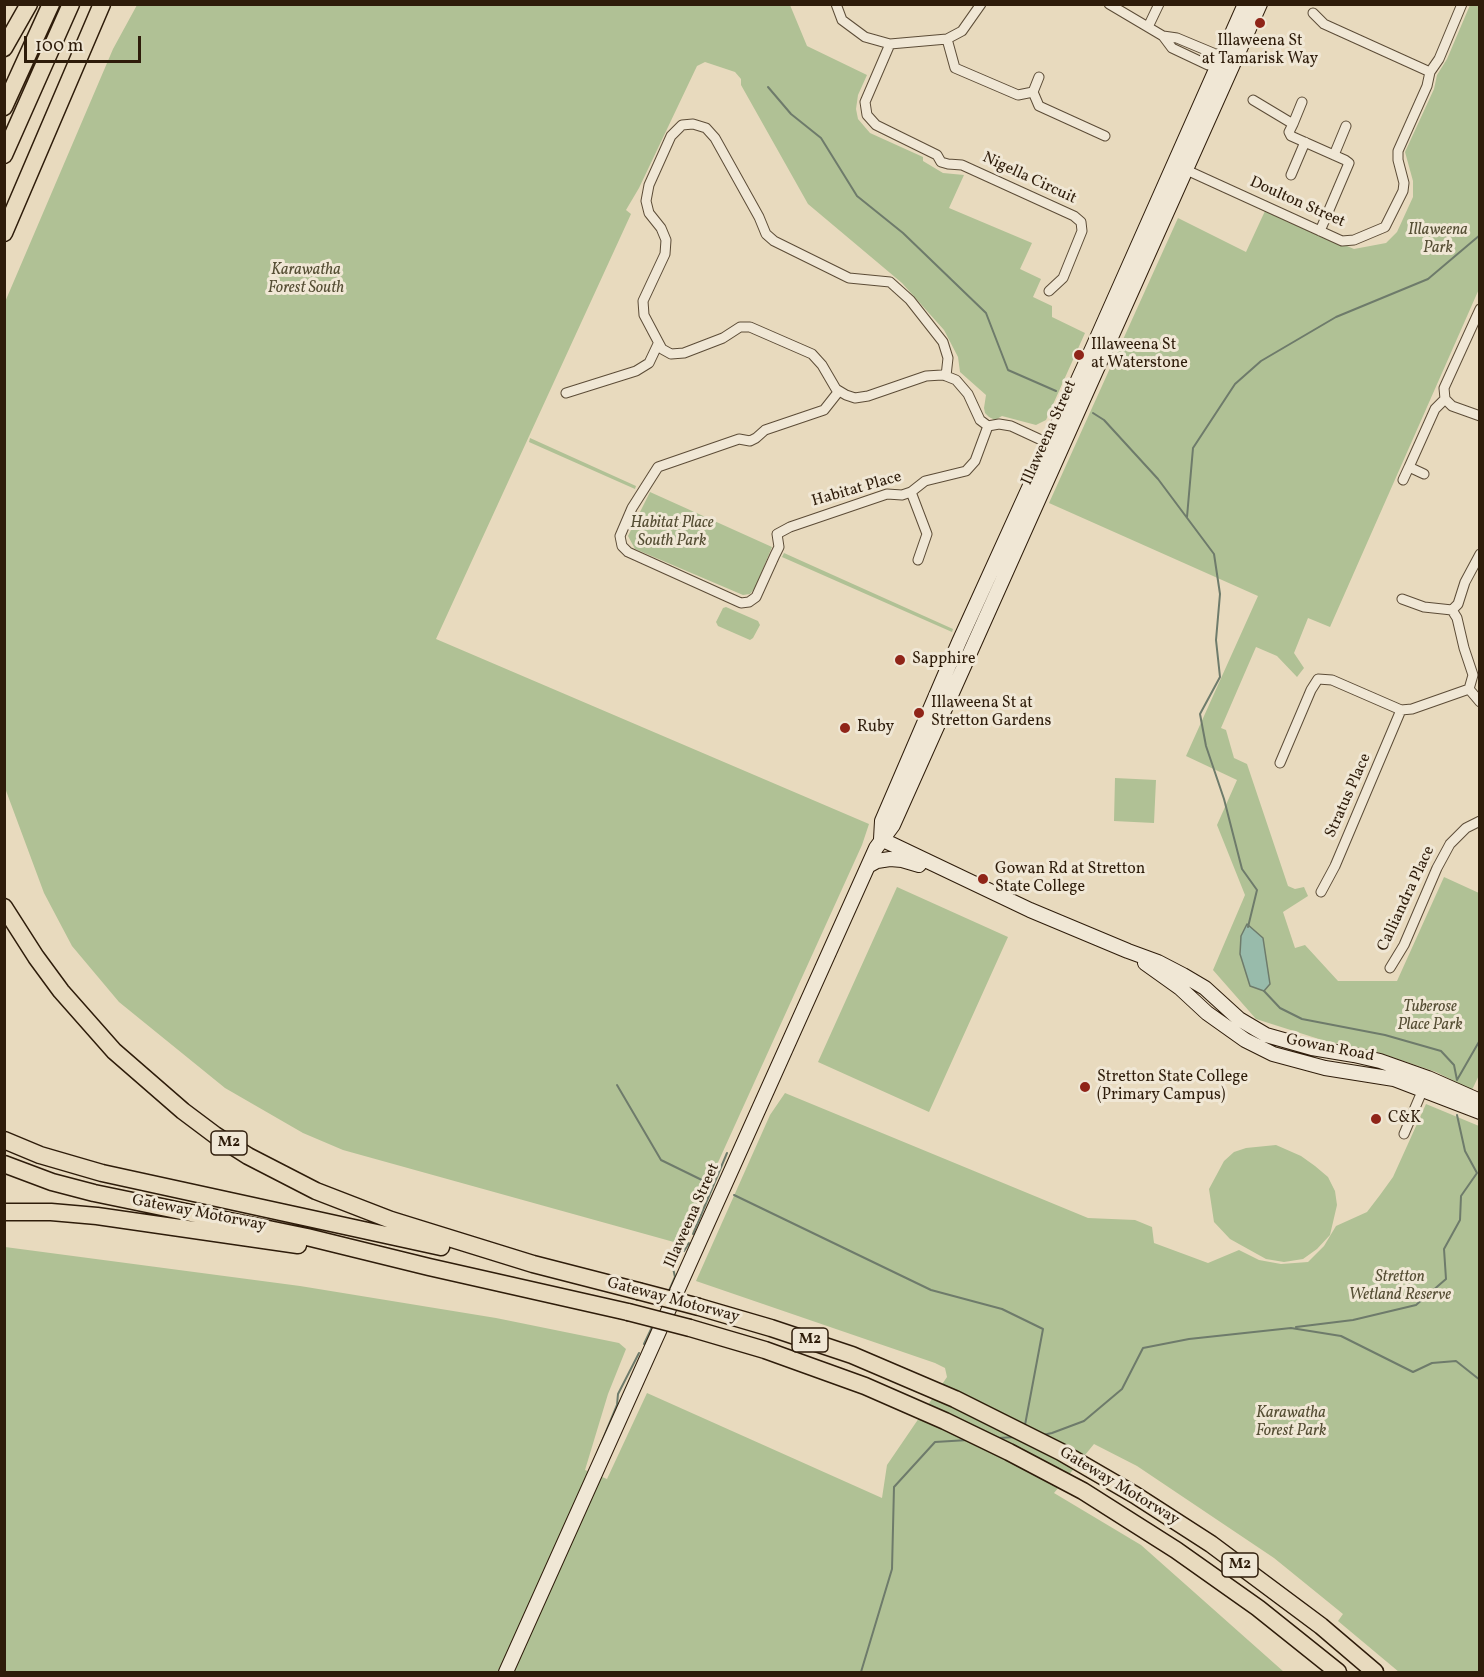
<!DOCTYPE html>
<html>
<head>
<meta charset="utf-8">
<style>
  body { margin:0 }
  #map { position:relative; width:1484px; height:1677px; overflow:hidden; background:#e8dabe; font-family:Vollkorn,serif }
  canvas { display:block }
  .frame { position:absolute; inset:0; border:6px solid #2e1c0a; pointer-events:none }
  .scale { position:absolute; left:24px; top:36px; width:117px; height:27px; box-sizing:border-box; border:3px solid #2e1c0a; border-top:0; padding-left:8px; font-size:18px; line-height:21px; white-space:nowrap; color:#2e1c0a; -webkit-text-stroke:4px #f0e7d5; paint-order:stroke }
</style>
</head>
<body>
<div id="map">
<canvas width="1484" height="1677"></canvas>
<div class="frame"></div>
<div class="scale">100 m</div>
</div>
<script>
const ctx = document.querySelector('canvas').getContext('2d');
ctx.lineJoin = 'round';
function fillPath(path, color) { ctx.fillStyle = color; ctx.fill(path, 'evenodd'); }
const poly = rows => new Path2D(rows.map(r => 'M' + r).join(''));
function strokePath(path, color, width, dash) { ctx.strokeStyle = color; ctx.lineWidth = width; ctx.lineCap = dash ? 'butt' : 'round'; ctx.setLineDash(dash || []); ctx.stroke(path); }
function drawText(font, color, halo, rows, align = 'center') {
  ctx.font = font + ' Vollkorn,serif'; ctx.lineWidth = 6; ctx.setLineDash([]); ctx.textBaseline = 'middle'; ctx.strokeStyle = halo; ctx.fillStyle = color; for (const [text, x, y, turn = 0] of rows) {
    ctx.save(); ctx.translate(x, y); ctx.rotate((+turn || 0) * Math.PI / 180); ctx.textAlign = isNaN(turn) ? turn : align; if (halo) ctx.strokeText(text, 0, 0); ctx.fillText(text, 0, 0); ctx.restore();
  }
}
const green = poly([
  [137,5,790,5,807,46,867,75,858,95,856,109,858,119,870,133,923,157,923,161,943,173,964,175,949,208,1032,243,1020,269,1041,279,1033,297,1052,306,1052,317,1085,333,1046,420,1036,425,1002,416,995,420,989,417,985,413,984,408,986,395,960,372,958,357,944,330,902,283,808,204,741,85,741,79,735,72,705,62,697,66,639,188,626,210,631,214,436,639,869,824,862,845,681,1244,343,1150,303,1133,225,1088,119,1002,72,946,44,893,5,788,5,302,113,49],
  [1470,5,1479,5,1479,289,1330,627,1308,618,1294,653,1304,668,1297,677,1277,656,1256,647,1221,728,1226,730,1234,758,1247,764,1288,886,1295,889,1304,887,1308,896,1283,912,1295,948,1305,945,1338,981,1397,981,1444,877,1479,893,1480,1073,1472,1090,1436,1072,1377,1052,1322,1040,1256,1019,1213,970,1245,895,1217,825,1237,780,1186,756,1258,596,1049,503,1178,218,1246,252,1265,211,1354,249,1386,243,1397,232,1413,197,1413,181,1405,152,1434,89,1437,75,1447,59],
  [530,438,636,486,635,489,529,442],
  [650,492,772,547,755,588,750,594,743,595,635,549,628,536],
  [784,553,953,629,952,632,782,557],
  [726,607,758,621,760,625,753,638,750,640,718,626,716,622,723,608],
  [1115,778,1156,780,1154,823,1114,821],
  [897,887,1008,937,929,1112,818,1062],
  [785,1093,1088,1218,1135,1220,1152,1227,1154,1243,1208,1263,1239,1250,1259,1260,1281,1264,1308,1262,1324,1246,1336,1226,1367,1212,1380,1195,1393,1177,1426,1104,1479,1126,1479,1672,1399,1672,1338,1621,1343,1614,1274,1558,1137,1466,1094,1444,1054,1493,1141,1545,1284,1672,5,1672,5,1247,300,1286,496,1318,619,1343,626,1349,608,1394,585,1470,607,1479,647,1393,882,1498,887,1465,947,1377,945,1368,935,1363,696,1281,770,1115],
  [1276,1145,1301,1156,1315,1166,1328,1177,1335,1191,1337,1205,1330,1235,1317,1249,1303,1259,1284,1262,1266,1259,1230,1239,1214,1222,1209,1189,1224,1161,1234,1152,1246,1148]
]);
const water = poly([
  [1247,924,1263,938,1270,984,1264,991,1250,986,1240,954,1241,936,1247,924]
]);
const stream = poly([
  [768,87,791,114,821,138,857,196,903,233,986,313,1008,370,1056,391],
  [1093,413,1104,420,1158,479,1214,554,1220,594,1216,640,1220,677,1200,714,1206,746,1224,799,1242,869,1257,890,1248,927],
  [1187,517,1193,448,1235,384,1261,361,1336,317,1428,279,1480,235],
  [1264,991,1280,1008,1302,1019,1385,1035,1441,1051,1454,1065,1457,1080],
  [1457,1080,1480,1040],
  [617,1085,661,1160,708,1183],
  [734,1195,931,1290,1002,1309,1043,1329,1025,1425],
  [693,1234,727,1153],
  [684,1251,689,1243],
  [668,1293,675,1277,673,1268],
  [1296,1327,1353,1320,1416,1305,1446,1279,1444,1249,1460,1220,1461,1196,1477,1173,1465,1151,1457,1115],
  [644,1344,653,1325],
  [1043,1435,1052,1433,1084,1421,1122,1389,1143,1348,1189,1339,1291,1328,1341,1336,1413,1372,1432,1363,1456,1361,1480,1380],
  [998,1438,1016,1437],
  [598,1451,617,1405,618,1394,639,1353],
  [861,1672,892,1569,894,1487,935,1442,968,1440]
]);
const street = poly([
  [836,4,842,20,865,37,890,44,947,39,962,31,981,4],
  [1109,4,1163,36,1172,48,1208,65,1220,63],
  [1313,13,1324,24,1430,72],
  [1148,27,1159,4],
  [1163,36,1177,38,1213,53,1220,65],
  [947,39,955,68,1018,95,1033,92,1039,106,1105,136],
  [890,44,865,102,867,115,876,125,937,155,941,162,948,164,962,165,1074,216,1081,222,1082,231,1063,278,1049,291],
  [1033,92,1039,77],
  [1253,100,1293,124,1289,132,1291,136,1345,160,1349,163,1320,231],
  [1293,124,1302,102],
  [1334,155,1346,126],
  [1182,168,1342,241,1354,240,1385,227,1403,191,1404,183,1398,160,1398,151,1427,86,1430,72,1439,59,1462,4],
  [1291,175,1305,142],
  [1480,309,1444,388,1445,399,1452,406,1480,416],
  [946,376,948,358,943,342,910,300,890,282,849,278,774,241,766,234,759,217,715,138,706,128,693,124,682,125,671,136,649,185,646,201,649,213,661,228,666,240,665,254,643,301,644,315,662,349,671,354,684,353,723,338,740,327,750,327,812,354,822,365,836,389,846,395,855,398,868,396,926,376,942,375,946,376,956,380,968,394,980,420,988,426,999,424,1011,426,1052,445],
  [839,391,824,410,765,430,756,438,750,441,739,439,658,467,632,508,620,536,622,546,628,552,741,603,749,602,756,597,775,555,779,547,777,534,790,527,887,494,902,495,911,492,925,481,966,471,975,461,988,426],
  [566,393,636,371,649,363,658,344],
  [1409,467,1435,409,1445,399],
  [1403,480,1409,467,1424,474],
  [911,492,927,534,918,560],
  [1480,554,1465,582,1458,604,1452,610,1457,618,1464,648,1473,675,1469,689,1480,702],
  [1402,599,1424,607,1452,610],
  [1280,763,1311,690,1318,679,1332,680,1401,710,1412,709,1469,689],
  [1321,892,1335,866,1401,710],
  [1390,968,1404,945,1437,868,1450,844,1466,828,1480,821],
  [1404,1134,1423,1089]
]);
const secondary = poly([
  [881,839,882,821,959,642,1093,347,1245,4],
  [881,839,1030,910,1128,951,1158,962,1183,975,1205,988,1239,1019,1266,1035,1312,1048,1354,1055,1380,1061,1428,1078,1480,1101],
  [868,866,877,861,890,859,902,860,919,865],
  [1145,963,1180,988,1207,1013,1245,1040,1273,1054,1325,1068,1394,1079,1480,1112],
  [506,1672,876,848,893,825,1260,4]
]);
const highway = poly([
  [4,48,29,4],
  [4,107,51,4],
  [4,155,71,4],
  [4,233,102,4],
  [4,907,36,957,61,991,114,1051,183,1111,215,1135,248,1156,316,1191,391,1220,533,1264,638,1291],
  [4,1140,40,1155,102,1173,441,1247],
  [4,1164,52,1182,94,1193,307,1237,429,1267,628,1312],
  [4,1212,51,1212,97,1216,298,1245],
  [699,1307,771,1328,852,1355,955,1399,1061,1452,1135,1495,1211,1544,1321,1626,1375,1672],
  [690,1328,765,1350,865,1386,945,1421,1009,1452,1083,1491,1176,1550,1258,1608,1338,1672]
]);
const highwayBridge = poly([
  [638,1291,699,1307],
  [628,1312,690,1328]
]);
const markers = [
  [1260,23,6,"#8f2418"],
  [1079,355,6,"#8f2418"],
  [900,660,6,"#8f2418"],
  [919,713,6,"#8f2418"],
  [845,728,6,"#8f2418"],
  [983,879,6,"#8f2418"],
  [1085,1087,6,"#8f2418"],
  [1376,1119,6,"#8f2418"]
];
const shields = [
  [229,1143,36],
  [810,1340,36],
  [1240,1565,36]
];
const shieldNames = [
  ["M2",229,1143],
  ["M2",810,1340],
  ["M2",1240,1565]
];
const poiNames = [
  ["Illaweena St",1260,42,"center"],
  ["at Tamarisk Way",1260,60,"center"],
  ["Illaweena St",1091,346],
  ["at Waterstone",1091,364],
  ["Sapphire",912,660],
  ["Illaweena St at",931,704],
  ["Stretton Gardens",931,722],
  ["Ruby",857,728],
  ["Gowan Rd at Stretton",995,870],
  ["State College",995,888],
  ["Stretton State College",1097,1078],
  ["(Primary Campus)",1097,1096],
  ["C&K",1388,1119]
];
const streetNames = [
  ["Nigella Circuit",1029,179,25],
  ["Doulton Street",1297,203,24],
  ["Illaweena Street",1050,433,-66],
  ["Habitat Place",857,490,-16],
  ["Stratus Place",1349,796,-66],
  ["Calliandra Place",1407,899,-65],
  ["Gowan Road",1330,1049,11],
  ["Gateway Motorway",199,1214,11],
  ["Illaweena Street",693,1216,-66],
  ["Gateway Motorway",673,1301,15],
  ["Gateway Motorway",1119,1487,31]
];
const parkNames = [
  ["Illaweena",1438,231],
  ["Park",1438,249],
  ["Karawatha",306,271],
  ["Forest South",306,289],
  ["Habitat Place",672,524],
  ["South Park",672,542],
  ["Tuberose",1430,1008],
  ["Place Park",1430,1026],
  ["Stretton",1400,1278],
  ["Wetland Reserve",1400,1296],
  ["Karawatha",1291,1414],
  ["Forest Park",1291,1432]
];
fillPath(green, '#b0c195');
fillPath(water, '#98bbab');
strokePath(water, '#6e7b6b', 1.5);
strokePath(stream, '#6e7b6b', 2);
strokePath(street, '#5c4c37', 11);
strokePath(secondary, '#2e1c0a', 16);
strokePath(highway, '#2e1c0a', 19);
strokePath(street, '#f0e7d5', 9);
strokePath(secondary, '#f0e7d5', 14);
strokePath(highway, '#e8dabe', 16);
strokePath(highwayBridge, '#2e1c0a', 19, []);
strokePath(highwayBridge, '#e8dabe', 16);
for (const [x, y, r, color] of markers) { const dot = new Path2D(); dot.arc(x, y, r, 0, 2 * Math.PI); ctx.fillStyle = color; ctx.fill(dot); strokePath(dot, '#f0e7d5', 2); }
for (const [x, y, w] of shields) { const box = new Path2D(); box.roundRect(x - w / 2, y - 12, w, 24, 4.5); ctx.fillStyle = '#f0e7d5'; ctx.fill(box); strokePath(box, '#2e1c0a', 1.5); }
drawText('bold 15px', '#2e1c0a', null, shieldNames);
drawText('16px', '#2e1c0a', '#f0e7d5', poiNames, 'left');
drawText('16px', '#2e1c0a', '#f0e7d5', streetNames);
drawText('italic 16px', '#554e34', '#f0e7d5', parkNames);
</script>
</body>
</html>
